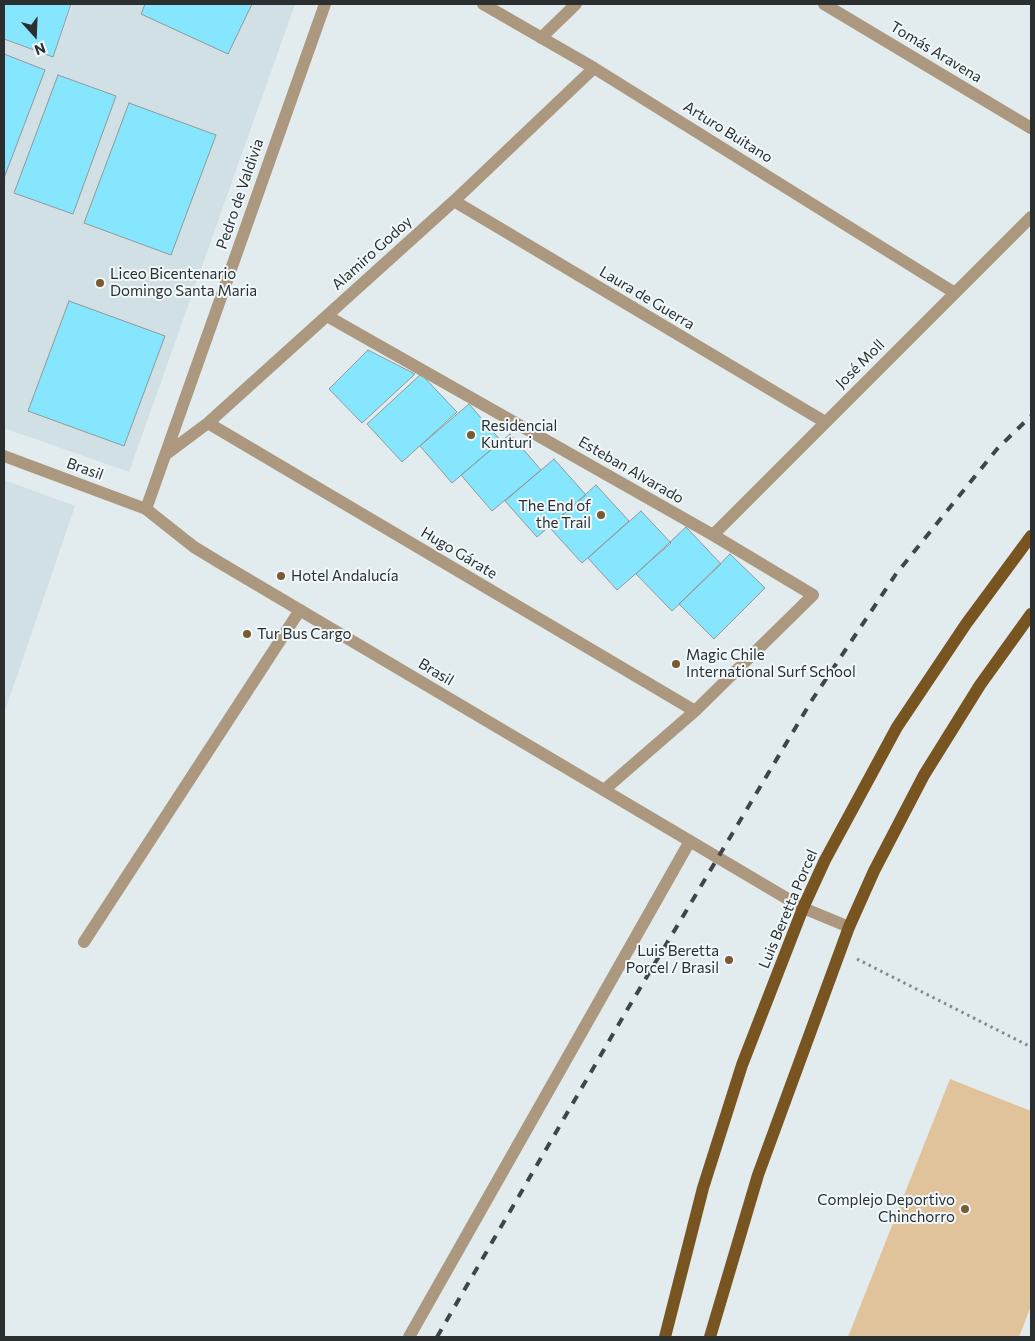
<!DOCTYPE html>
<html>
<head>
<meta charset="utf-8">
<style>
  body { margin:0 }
  #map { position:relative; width:1035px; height:1341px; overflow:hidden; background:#e2ebed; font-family:Commissioner,sans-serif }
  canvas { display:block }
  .frame { position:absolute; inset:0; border:5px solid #2b2f30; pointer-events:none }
  .north { position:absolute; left:10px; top:10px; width:50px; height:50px; -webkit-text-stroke:4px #f0f8fb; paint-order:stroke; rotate:160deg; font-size:14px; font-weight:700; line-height:20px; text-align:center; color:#2b2f30 }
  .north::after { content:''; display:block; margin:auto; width:18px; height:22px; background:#2b2f30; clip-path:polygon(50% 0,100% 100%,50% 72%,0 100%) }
</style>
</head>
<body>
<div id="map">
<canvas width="1035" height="1341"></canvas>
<div class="frame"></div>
<div class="north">N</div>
</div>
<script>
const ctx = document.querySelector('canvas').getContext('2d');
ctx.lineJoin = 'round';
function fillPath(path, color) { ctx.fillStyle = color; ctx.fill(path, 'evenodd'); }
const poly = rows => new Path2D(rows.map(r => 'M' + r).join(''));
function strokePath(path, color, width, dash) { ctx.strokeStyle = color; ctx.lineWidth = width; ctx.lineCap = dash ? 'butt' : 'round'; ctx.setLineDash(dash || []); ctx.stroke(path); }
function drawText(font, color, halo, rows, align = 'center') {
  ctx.font = font + ' Commissioner,sans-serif'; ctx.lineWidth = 4; ctx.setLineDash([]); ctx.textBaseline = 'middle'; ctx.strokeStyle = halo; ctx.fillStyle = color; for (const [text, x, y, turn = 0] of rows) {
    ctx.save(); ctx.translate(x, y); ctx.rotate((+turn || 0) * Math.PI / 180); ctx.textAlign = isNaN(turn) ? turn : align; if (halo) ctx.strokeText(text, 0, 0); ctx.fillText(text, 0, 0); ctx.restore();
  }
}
const built = poly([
  [73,4,295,4,129,472,4,428,4,40,53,57],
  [4,480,75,506,4,714]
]);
const green = poly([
  [950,1079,1031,1111,1031,1306,1019,1337,848,1337]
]);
const building = poly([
  [4,4,71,4,53,57,4,39,4,4],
  [145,4,252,4,228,54,141,14,145,4],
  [4,54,45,70,4,178,4,54],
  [58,75,116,96,73,214,14,193,58,75],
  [129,103,216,135,171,255,84,223,129,103],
  [69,301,165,336,124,446,28,411,69,301],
  [368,350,415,374,362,423,329,389,368,350],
  [421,374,457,412,402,462,367,424,421,374],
  [469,404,501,441,452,483,420,446,469,404],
  [510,434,541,470,492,511,461,475,510,434],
  [554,459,586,495,537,537,505,501,554,459],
  [596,485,629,521,582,563,549,527,596,485],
  [641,511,671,543,617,590,588,558,641,511],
  [686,527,721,564,672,611,636,574,686,527],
  [730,554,765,588,714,639,679,604,730,554]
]);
const path = poly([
  [857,959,1031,1047]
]);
const service = poly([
  [84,942,300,610],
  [409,1337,690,841]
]);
const minor = poly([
  [483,4,594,68,955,293],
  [824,4,1031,128],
  [541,38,576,4],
  [454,201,825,422],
  [327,316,713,535,813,595,695,711,604,790],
  [208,423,695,711],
  [165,455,208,423,454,201,594,68],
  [146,509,325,4],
  [713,535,1031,217]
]);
const tertiary = poly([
  [4,456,146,509,194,547,222,564,803,908,849,927]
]);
const primary = poly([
  [665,1337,703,1188,742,1065,803,908,825,860,897,727,966,624,1031,536],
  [710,1337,758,1175,849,927,874,871,924,775,980,685,1031,614]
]);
const rail = poly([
  [437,1337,627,1010,812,700,896,574,997,449,1031,416]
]);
const markers = [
  [100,283,5,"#7a5a30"],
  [471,435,5,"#7a5a30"],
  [601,515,5,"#7a5a30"],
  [281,576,5,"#7a5a30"],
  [247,634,5,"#7a5a30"],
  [676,664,5,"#7a5a30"],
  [729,960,5,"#7a5a30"],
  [965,1209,5,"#7a5a30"]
];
const streetNames = [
  ["Tomás Aravena",936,52,31],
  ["Arturo Buitano",728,132,32],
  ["Pedro de Valdivia",240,194,-71],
  ["Alamiro Godoy",372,253,-42],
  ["Laura de Guerra",647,298,31],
  ["José Moll",860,364,-45],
  ["Brasil",85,469,20],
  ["Esteban Alvarado",631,470,30],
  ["Hugo Gárate",459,553,31],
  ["Brasil",436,672,31],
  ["Luis Beretta Porcel",788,909,-67]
];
const poiNames = [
  ["Liceo Bicentenario",110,274],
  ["Domingo Santa Maria",110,291],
  ["Residencial",481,426],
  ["Kunturi",481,443],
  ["The End of",591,506,"right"],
  ["the Trail",591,523,"right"],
  ["Hotel Andalucía",291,576],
  ["Tur Bus Cargo",257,634],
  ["Magic Chile",686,655],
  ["International Surf School",686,672],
  ["Luis Beretta",719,951,"right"],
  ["Porcel / Brasil",719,968,"right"],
  ["Complejo Deportivo",955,1200,"right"],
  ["Chinchorro",955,1217,"right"]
];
fillPath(built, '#d0e0e5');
fillPath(green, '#e0c29b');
fillPath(building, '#86e6fe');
strokePath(building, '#91999b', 1);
strokePath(path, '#848b8c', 3, [2.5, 4]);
strokePath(service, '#ac987e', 12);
strokePath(minor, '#ac987e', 12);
strokePath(tertiary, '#ac987e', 12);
strokePath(primary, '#775420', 12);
strokePath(rail, '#414547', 4, [9, 9]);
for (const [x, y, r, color] of markers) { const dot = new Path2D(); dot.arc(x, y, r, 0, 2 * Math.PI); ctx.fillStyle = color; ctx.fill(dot); strokePath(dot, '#f0f8fb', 2); }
drawText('15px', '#2b2f30', '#f0f8fb', streetNames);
drawText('15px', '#2b2f30', '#f0f8fb', poiNames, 'left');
</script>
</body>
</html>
